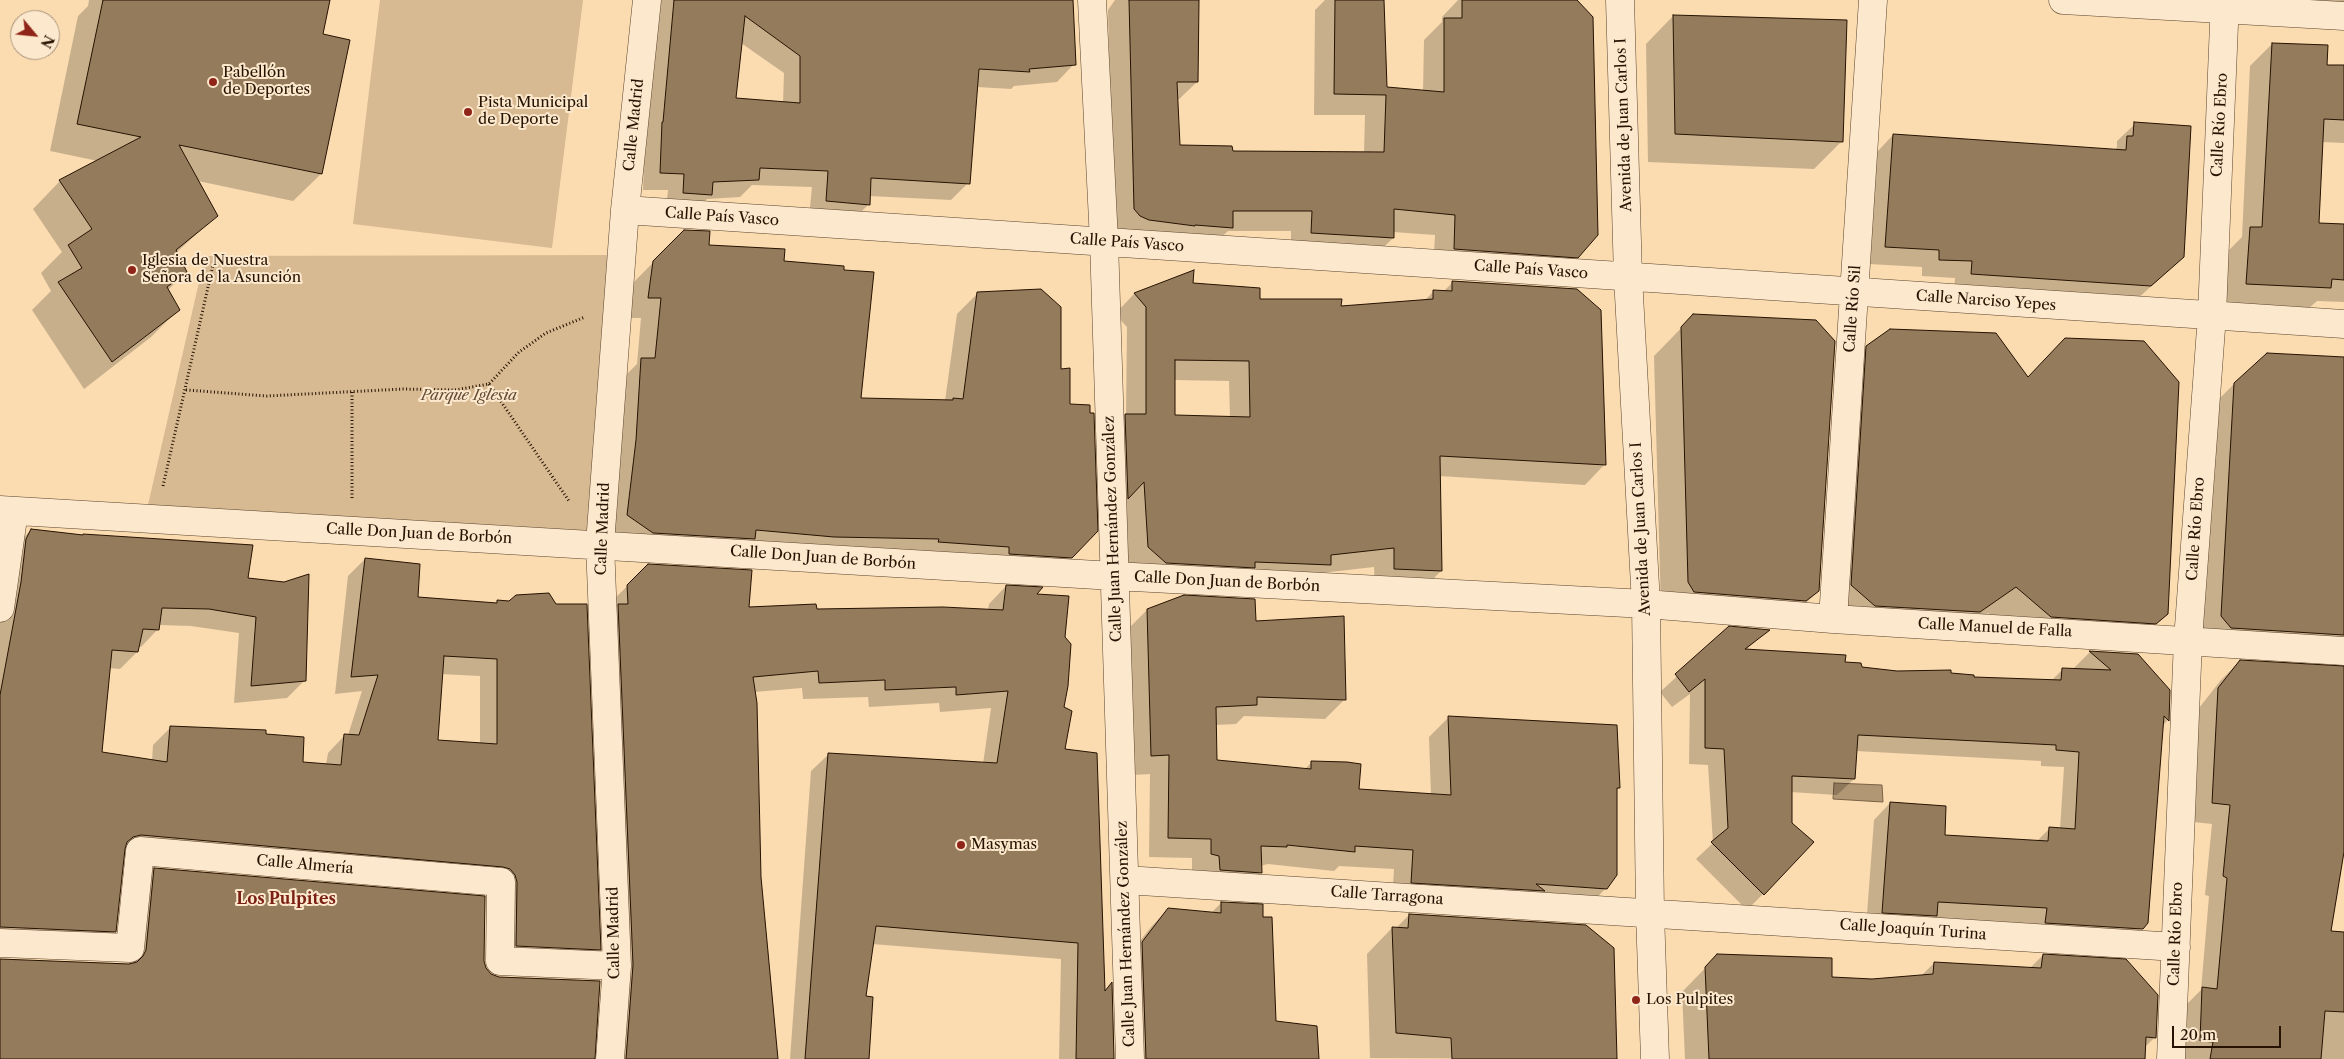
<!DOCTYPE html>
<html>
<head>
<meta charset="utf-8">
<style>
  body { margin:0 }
  #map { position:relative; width:2344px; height:1059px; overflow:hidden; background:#fbdbb0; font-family:"Libre Caslon Text",serif }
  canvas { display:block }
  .north { position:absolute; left:10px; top:10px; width:50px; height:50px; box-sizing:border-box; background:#fce8cc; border:1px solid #a6927b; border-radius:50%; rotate:118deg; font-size:14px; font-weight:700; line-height:20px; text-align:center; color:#251201 }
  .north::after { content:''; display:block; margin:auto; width:18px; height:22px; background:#8f2418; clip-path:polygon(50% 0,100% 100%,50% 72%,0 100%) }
  .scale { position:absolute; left:2172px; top:1026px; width:109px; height:22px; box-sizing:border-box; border:2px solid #251201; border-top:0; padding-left:6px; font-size:15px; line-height:18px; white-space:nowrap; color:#251201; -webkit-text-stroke:4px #fce8cc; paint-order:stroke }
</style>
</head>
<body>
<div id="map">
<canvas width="2344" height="1059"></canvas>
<div class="north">N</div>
<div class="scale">20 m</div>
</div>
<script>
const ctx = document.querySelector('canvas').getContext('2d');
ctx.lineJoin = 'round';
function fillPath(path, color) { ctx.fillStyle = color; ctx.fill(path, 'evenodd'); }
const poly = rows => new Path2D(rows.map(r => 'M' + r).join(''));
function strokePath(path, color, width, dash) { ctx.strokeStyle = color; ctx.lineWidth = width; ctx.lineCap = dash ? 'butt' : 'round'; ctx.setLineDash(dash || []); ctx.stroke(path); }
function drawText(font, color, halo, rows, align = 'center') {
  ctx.font = font + ' "Libre Caslon Text",serif'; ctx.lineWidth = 4; ctx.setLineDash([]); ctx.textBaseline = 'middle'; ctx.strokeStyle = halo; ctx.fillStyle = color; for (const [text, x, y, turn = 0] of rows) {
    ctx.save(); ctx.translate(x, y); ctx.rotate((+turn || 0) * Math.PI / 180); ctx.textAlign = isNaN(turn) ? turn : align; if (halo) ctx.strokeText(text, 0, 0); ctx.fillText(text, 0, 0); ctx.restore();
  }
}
const green = poly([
  [380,0,583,0,552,248,353,224],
  [622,255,600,544,145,518,205,256]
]);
const water = poly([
  [1834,783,1882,785,1883,802,1833,799,1834,783]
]);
const shadow = poly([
  [89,0,329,0,321,35,321,174,293,201,198,181,216,216,176,253,186,272,167,291,179,309,151,337,84,389,32,310,51,291,41,273,62,252,33,209,60,181,98,161,50,151,78,16,88,6],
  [658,0,1071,0,1074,64,1057,82,1014,86,1011,89,977,87,968,183,951,200,869,196,869,204,851,222,809,218,812,187,752,185,740,197,707,199,694,212,666,210,668,190,643,190,645,140],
  [741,43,784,73,783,103,735,99],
  [1115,0,1198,0,1197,82,1177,101,1179,146,1231,152,1364,153,1365,115,1314,115,1315,10,1325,0,1383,0,1385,88,1423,91,1424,40,1442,22,1442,17,1458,0,1546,0,1577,257,1555,278,1433,270,1435,235,1393,232,1393,238,1372,259,1291,253,1291,231,1228,231,1210,248,1113,230,1108,10],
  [2237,0,2344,0,2344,11],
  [1673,16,1842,141,1814,169,1648,162,1646,44],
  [2272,44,2325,66,2344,67,2344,143,2322,142,2318,224,2344,226,2344,302,2317,301,2308,309,2225,305,2229,250,2242,237,2250,66],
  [2135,124,2183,257,2133,303,1954,291,1955,278,1922,276,1922,267,1869,264,1876,153,1893,135,2114,151,2117,147,2117,141],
  [684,231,708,246,782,262,860,399,945,401,957,314,978,293,1059,371,1071,557,1050,578,607,536,621,380,637,364,641,318,628,318,633,283],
  [1192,272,1192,284,1259,301,1339,307,1424,301,1434,291,1443,292,1453,282,1605,464,1585,485,1439,476,1441,571,1421,591,1375,589,1374,567,1321,573,1128,567,1124,501,1105,435,1126,414,1127,327,1115,314,1134,294],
  [1174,380,1229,381,1230,418,1174,416],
  [1694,315,1818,591,1790,619,1661,610,1654,356],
  [1867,347,2027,378,2167,614,2139,641,2023,644,1988,613,1951,639,1847,633,1839,375],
  [2344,358,2344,844,2330,932,2344,933,2344,1059,2182,1059,2184,1007,2201,990,2209,896,2205,895,2212,824,2194,822,2199,708,2221,680,2240,661,2341,668,2339,663,2202,635,2215,403,2234,384],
  [31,530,81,537,83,535,247,579,304,681,287,698,234,703,239,633,191,626,159,625,158,629,141,647,138,646,137,652,120,669,109,668,101,754,152,761,153,745,171,727,265,735,302,763,326,765,328,753,345,735,348,735,362,691,335,694,348,576,365,559,416,598,495,604,498,601,599,949,582,966,499,963,500,900,485,883,123,852,115,931,97,949,0,945,0,617,10,551],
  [441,674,480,676,480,744,436,741],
  [649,565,748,608,816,610,988,610,989,604,1006,586,1034,595,1063,637,1064,750,1103,992,1111,985,1113,1059,1059,1059,1061,959,872,944,864,997,868,1059,790,1059,811,771,829,754,983,764,991,708,940,712,939,703,869,707,868,697,803,699,802,688,754,692,759,878,777,1059,610,1059,610,603],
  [1147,610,1255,622,1345,699,1325,719,1244,716,1236,724,1215,725,1216,761,1304,770,1312,762,1358,790,1431,795,1429,737,1448,718,1619,788,1615,791,1606,888,1587,908,1392,902,1394,869,1339,866,1334,871,1268,864,1260,866,1260,873,1241,892,1192,874,1192,858,1149,857,1150,774,1132,775,1128,629],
  [1730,628,1767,631,1746,650,1844,663,1861,668,1950,675,1973,679,2051,681,2062,670,2077,670,2074,668,2090,652,2137,655,2169,690,2168,720,2162,726,2142,928,2126,945,1866,928,1874,820,1890,803,1944,836,2037,841,2050,828,2060,829,2064,767,2041,766,2041,761,1856,751,1854,779,1837,795,1790,792,1763,894,1747,910,1696,859,1713,843,1708,765,1689,764,1690,694,1672,707,1660,692],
  [154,869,483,961,485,969,491,975,593,1059,0,1059,0,960,129,965,137,886],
  [1221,903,1275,1022,1317,1059,1128,1059,1125,960,1151,927,1168,909,1211,913],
  [1409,915,1616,1059,1370,1058,1367,954,1392,928,1396,928],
  [1718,955,1830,978,1872,980,1921,976,1934,963,2030,968,2043,955,2155,1037,2144,1048,2144,1059,1685,1059,1682,992]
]);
const building = poly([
  [103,0,330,0,323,34,350,40,322,174,179,145,218,216,176,250,187,272,167,287,180,310,112,362,58,282,82,268,68,245,92,229,59,180,141,137,77,124,103,0],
  [674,0,1073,0,1076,65,1029,69,1030,72,979,69,970,184,871,178,870,205,826,201,828,171,760,168,759,180,713,182,712,195,683,193,684,174,660,173,662,122,663,122,674,0],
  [745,16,800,56,800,103,736,98,745,16],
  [1129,0,1199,0,1198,82,1177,82,1180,145,1232,146,1233,151,1384,152,1386,95,1334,94,1335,0,1384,0,1387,87,1444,92,1444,18,1462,18,1462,0,1577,0,1593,17,1598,235,1578,258,1454,249,1455,215,1394,209,1394,238,1311,233,1312,211,1233,211,1233,228,1195,225,1195,226,1149,220,1140,216,1134,209,1129,0],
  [1673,15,1847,20,1843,142,1675,134,1673,15],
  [2272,43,2328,45,2327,65,2344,65,2344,120,2324,119,2319,223,2344,224,2344,280,2332,279,2331,288,2246,284,2250,227,2262,227,2272,43],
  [2134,122,2191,126,2184,257,2151,286,1971,274,1972,261,1939,260,1939,250,1885,247,1893,134,2126,150,2127,136,2133,136,2134,122],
  [684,230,710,231,709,245,785,249,784,261,844,266,844,270,874,272,861,398,953,400,953,398,963,399,977,292,1041,289,1061,307,1061,369,1070,368,1070,404,1090,405,1090,413,1094,413,1098,531,1072,558,1009,554,1009,547,938,542,939,539,834,537,756,530,755,539,653,533,627,515,636,440,641,358,655,358,661,298,648,298,653,261,684,230],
  [1194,270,1193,283,1260,288,1260,299,1342,299,1341,306,1433,299,1433,290,1452,291,1452,281,1577,289,1601,310,1606,465,1440,456,1442,571,1394,569,1394,548,1331,555,1331,565,1255,562,1255,568,1166,563,1148,547,1144,482,1128,499,1125,414,1146,414,1146,307,1134,293,1194,270],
  [1175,360,1249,361,1250,417,1175,415,1175,360],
  [1693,314,1816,320,1835,341,1819,591,1806,601,1694,592,1688,582,1681,327,1693,314],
  [1890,329,1996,333,2028,377,2065,338,2144,341,2179,382,2168,614,2156,624,2051,617,2016,587,1980,612,1875,606,1851,585,1866,346,1890,329],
  [2267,353,2344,357,2344,635,2231,628,2221,616,2234,383,2267,353],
  [31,529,83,535,83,534,253,545,248,578,284,582,309,574,306,681,251,686,256,617,209,609,162,608,159,630,143,629,138,652,112,650,102,752,167,762,170,726,266,730,266,734,304,737,303,762,341,765,344,734,359,735,378,675,351,677,365,558,420,564,418,597,497,603,497,600,509,601,516,595,549,593,556,604,587,604,601,950,516,946,517,882,515,875,510,869,503,867,141,835,133,837,127,842,125,849,116,932,0,927,0,695,21,582,26,539,31,529],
  [444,656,497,659,497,744,438,740,444,656],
  [648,564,752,570,749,607,816,604,817,609,943,607,1003,610,1006,585,1043,587,1037,594,1069,596,1065,637,1071,644,1068,686,1064,707,1072,711,1065,749,1097,753,1105,991,1112,982,1114,1059,1076,1059,1078,943,876,926,866,996,873,997,869,1059,805,1059,828,753,997,763,1008,691,956,695,956,687,885,690,885,680,819,683,818,671,753,677,757,703,761,877,778,1059,626,1059,633,965,618,604,628,604,627,585,648,564],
  [1184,595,1255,599,1256,621,1344,616,1346,700,1257,697,1257,705,1216,707,1217,760,1311,769,1311,761,1347,762,1361,764,1359,789,1451,795,1448,716,1617,725,1620,788,1617,788,1617,875,1607,889,1536,884,1545,891,1411,883,1413,850,1355,846,1355,852,1287,845,1287,847,1261,846,1262,873,1220,870,1219,856,1211,854,1211,839,1168,838,1169,755,1151,756,1147,609,1184,595],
  [1729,626,1770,630,1745,649,1846,655,1845,662,1861,663,1862,667,1897,671,1951,670,1951,673,1974,675,1974,677,2061,680,2062,668,2111,670,2089,651,2138,654,2170,690,2169,721,2164,716,2148,923,2143,929,2045,923,2047,908,1938,902,1937,916,1882,913,1890,802,1946,806,1945,835,2048,841,2049,827,2075,829,2079,752,2056,750,2056,745,1858,735,1855,779,1792,776,1792,823,1814,842,1764,895,1711,842,1728,828,1724,749,1705,748,1705,679,1689,692,1675,674,1729,626],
  [2240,660,2344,666,2344,852,2331,931,2344,932,2344,1012,2325,1011,2321,1059,2210,1059,2213,1042,2200,1041,2202,987,2217,989,2227,878,2223,876,2230,805,2212,803,2218,688,2240,660],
  [154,868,485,896,484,961,486,968,491,974,499,977,600,981,595,1059,0,1059,0,959,129,964,137,962,143,956,146,950,154,868],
  [1221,902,1263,904,1263,917,1272,917,1276,1021,1317,1026,1319,1059,1146,1059,1142,942,1168,908,1221,913,1221,902],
  [1409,914,1586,925,1614,948,1617,1059,1452,1059,1451,1038,1396,1033,1392,927,1408,928,1409,914],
  [1717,954,1832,958,1832,977,1872,979,1933,974,1934,962,2041,968,2043,954,2126,959,2158,995,2156,1038,2146,1037,2145,1059,1709,1059,1705,967,1717,954]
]);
const path = poly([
  [489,384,569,501],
  [186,390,267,396,403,389,455,390,489,384,519,352,546,333,585,317],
  [163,486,213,265],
  [352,498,352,392]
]);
const minor = poly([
  [1092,0,1104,241,1130,1059],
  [1620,0,1628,277,1646,604,1650,913,1655,1059],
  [2063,0,2344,16],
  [625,210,2344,324],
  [0,510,1114,576,1646,604,1833,619,2344,651],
  [0,608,14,511],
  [1833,619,1873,0],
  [1125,880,2176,947],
  [0,943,130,948,140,851,501,882,500,961,617,966],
  [610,1059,617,966,600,544,625,210,647,0],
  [2171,1059,2188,640,2212,315,2225,0]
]);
const markers = [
  [213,82,5,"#8f2418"],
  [468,112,5,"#8f2418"],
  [132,270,5,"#8f2418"],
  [961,845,5,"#8f2418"],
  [1636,1000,5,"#8f2418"]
];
const poiNames = [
  ["Pabellón",223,73],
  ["de Deportes",223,90],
  ["Pista Municipal",478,103],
  ["de Deporte",478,120],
  ["Iglesia de Nuestra",142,261],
  ["Señora de la Asunción",142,278],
  ["Masymas",971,845],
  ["Los Pulpites",1646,1000]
];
const streetNames = [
  ["Calle Madrid",634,125,-84],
  ["Avenida de Juan Carlos I",1624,125,-92],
  ["Calle Río Ebro",2220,125,-87],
  ["Calle País Vasco",722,217,4],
  ["Calle País Vasco",1127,243,4],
  ["Calle País Vasco",1531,270,4],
  ["Calle Narciso Yepes",1986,301,4],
  ["Calle Río Sil",1853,309,-86],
  ["Calle Madrid",603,529,-88],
  ["Calle Juan Hernández González",1113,529,-92],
  ["Avenida de Juan Carlos I",1641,529,-93],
  ["Calle Río Ebro",2196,529,-86],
  ["Calle Don Juan de Borbón",419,534,3],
  ["Calle Don Juan de Borbón",823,558,4],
  ["Calle Don Juan de Borbón",1227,582,3],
  ["Calle Manuel de Falla",1995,628,3],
  ["Calle Almería",305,865,5],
  ["Calle Tarragona",1387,896,4],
  ["Calle Joaquín Turina",1913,930,4],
  ["Calle Madrid",614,933,-91],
  ["Calle Juan Hernández González",1126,934,-92],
  ["Calle Río Ebro",2176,934,-88]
];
const parkNames = [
  ["Parque Iglesia",469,396]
];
const neighbourhoodNames = [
  ["Los Pulpites",286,899]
];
fillPath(green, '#d7b992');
fillPath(water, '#b29774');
strokePath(water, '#7a6246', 1);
fillPath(shadow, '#0003');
fillPath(building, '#947b5c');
strokePath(building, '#251201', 1);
strokePath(minor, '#5a442d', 29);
strokePath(path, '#251201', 3, [1, 2.5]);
strokePath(minor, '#fce8cc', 28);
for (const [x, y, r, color] of markers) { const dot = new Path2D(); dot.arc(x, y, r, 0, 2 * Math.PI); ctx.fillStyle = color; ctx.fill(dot); strokePath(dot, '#fce8cc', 2); }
drawText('15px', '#251201', '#fce8cc', poiNames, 'left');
drawText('15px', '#251201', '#fce8cc', streetNames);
drawText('italic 15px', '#634c34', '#fce8cc', parkNames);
drawText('bold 16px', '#7a1f14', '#fce8cc', neighbourhoodNames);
</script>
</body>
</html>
